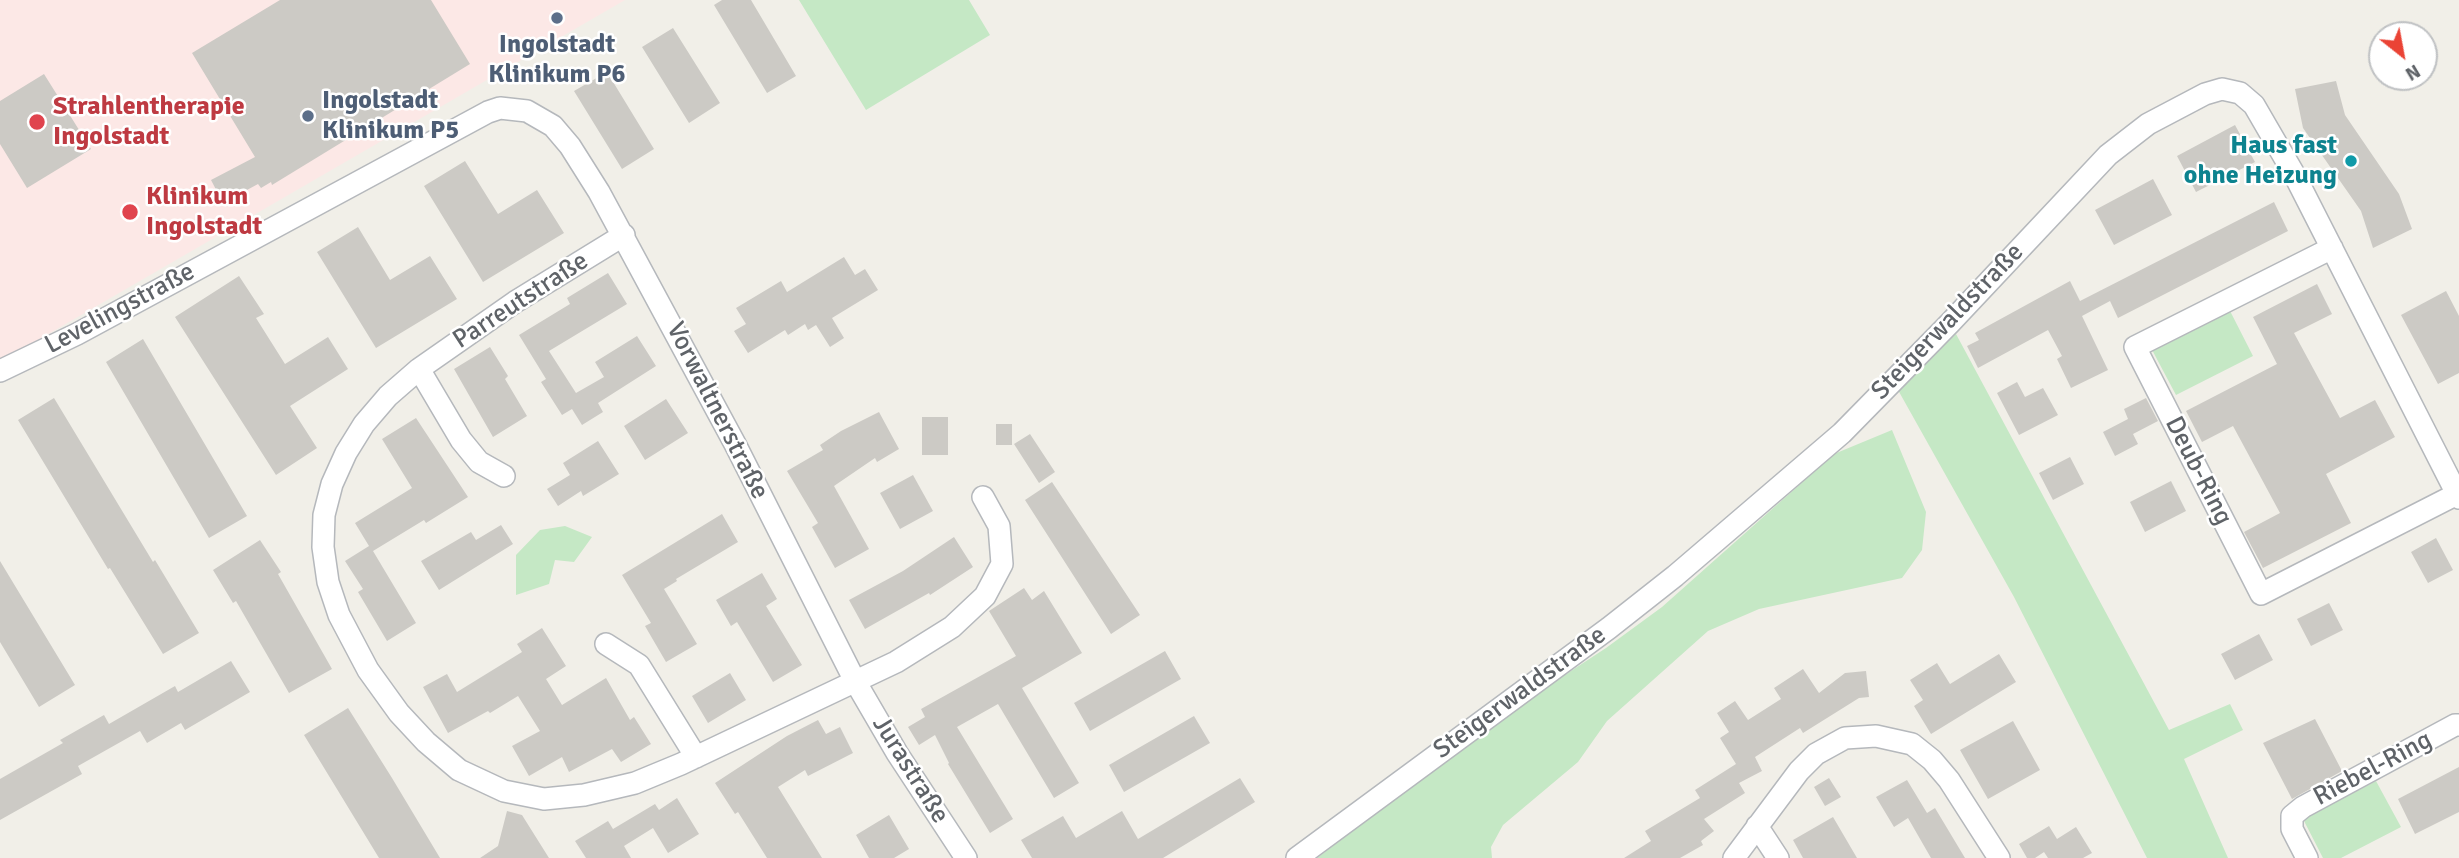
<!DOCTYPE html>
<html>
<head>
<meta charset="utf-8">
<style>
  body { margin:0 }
  #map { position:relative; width:2459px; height:858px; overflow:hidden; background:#f1efe8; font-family:Signika,sans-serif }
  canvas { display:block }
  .north { position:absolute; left:2368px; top:21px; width:70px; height:70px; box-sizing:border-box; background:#fff; border:2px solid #bfc1c3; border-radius:50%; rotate:149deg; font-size:19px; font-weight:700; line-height:28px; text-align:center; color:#5f6368 }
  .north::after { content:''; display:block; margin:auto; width:24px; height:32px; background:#ea4335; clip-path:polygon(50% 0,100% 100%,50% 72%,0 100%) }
</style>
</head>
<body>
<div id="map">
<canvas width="2459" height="858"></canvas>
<div class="north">N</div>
</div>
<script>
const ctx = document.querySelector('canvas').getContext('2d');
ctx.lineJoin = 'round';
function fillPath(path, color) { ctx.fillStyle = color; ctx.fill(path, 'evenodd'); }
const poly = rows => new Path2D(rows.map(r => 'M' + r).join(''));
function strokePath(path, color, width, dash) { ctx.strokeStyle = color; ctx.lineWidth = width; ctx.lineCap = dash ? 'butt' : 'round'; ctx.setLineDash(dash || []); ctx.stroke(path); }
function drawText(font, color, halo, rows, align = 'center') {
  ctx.font = font + ' Signika,sans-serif'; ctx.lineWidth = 5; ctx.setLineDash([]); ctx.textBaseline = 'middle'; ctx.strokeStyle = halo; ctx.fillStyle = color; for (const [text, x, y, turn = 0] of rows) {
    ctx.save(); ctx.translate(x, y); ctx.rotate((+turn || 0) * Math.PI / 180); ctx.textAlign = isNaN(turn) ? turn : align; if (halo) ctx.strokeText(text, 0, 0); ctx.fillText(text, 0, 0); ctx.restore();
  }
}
const medical = poly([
  [0,0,625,0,0,362]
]);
const green = poly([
  [799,0,969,0,990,35,866,110],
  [2228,307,2253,356,2176,395,2150,346],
  [1956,334,2169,730,2230,704,2243,730,2184,759,2228,858,2147,858,2014,597,1898,390],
  [1892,430,1926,512,1922,550,1902,578,1759,609,1708,631,1607,721,1578,762,1503,825,1491,847,1492,858,1317,858,1510,711,1606,648,1662,607,1834,454],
  [565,526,592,537,574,562,555,560,549,584,516,595,516,555,540,530],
  [2376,781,2401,827,2341,858,2323,858,2303,819]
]);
const building = poly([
  [280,0,431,0,470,64,272,185,271,182,261,188,258,184,223,203,211,180,255,157,192,53],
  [722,0,751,0,796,76,767,93,714,5],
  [673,28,720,103,689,123,642,47],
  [607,72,654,149,622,169,574,91],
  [44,74,91,149,27,188,0,144,0,101],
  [2336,81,2345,115,2399,194,2412,229,2373,248,2361,211,2303,128,2295,89],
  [2235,125,2255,162,2196,192,2177,156],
  [465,161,498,214,537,190,564,233,483,282,424,186],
  [2153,179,2172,215,2114,245,2095,210],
  [2274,202,2288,231,2118,318,2110,301,2082,316,2108,370,2071,388,2057,359,2062,356,2048,330,1978,368,1967,346,1979,340,1975,333,2070,281,2080,301],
  [358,227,390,280,430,256,457,299,376,348,317,252],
  [844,257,855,275,865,269,878,290,832,318,844,338,830,347,816,325,808,330,805,324,788,335,785,330,748,353,734,331,746,324,736,308,781,281,787,292],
  [608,273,627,304,549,351,576,393,604,377,595,362,637,336,656,366,598,403,603,412,582,425,572,409,562,415,541,382,546,379,519,335,570,304,567,298],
  [239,276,264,314,256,318,285,364,328,337,348,369,290,406,317,448,276,475,175,317],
  [2317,284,2332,314,2294,333,2340,418,2375,400,2395,437,2326,474,2351,523,2263,568,2244,532,2280,513,2233,426,2202,442,2186,411,2277,364,2253,317],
  [2446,291,2459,316,2459,373,2438,384,2401,315],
  [143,339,247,516,209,538,106,362],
  [490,347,508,376,505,379,527,416,493,437,454,369],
  [2017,382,2025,397,2043,388,2058,415,2019,435,1997,393],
  [54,398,153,562,155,560,199,633,163,654,110,568,108,569,18,420],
  [2146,398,2158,421,2133,434,2138,444,2115,456,2103,432,2128,419,2124,409],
  [666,399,688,433,645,460,624,426],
  [879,412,899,449,877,462,875,458,834,486,869,549,835,568,812,527,818,523,787,471,823,450,820,445,841,431],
  [922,417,948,417,948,455,922,455],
  [416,418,468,497,426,523,424,520,373,551,416,623,387,641,358,592,363,589,345,561,369,546,355,523,412,488,382,439],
  [996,424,1012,424,1012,445,996,445],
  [1030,434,1055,472,1039,483,1014,444],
  [598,441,619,474,583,496,581,491,558,506,547,489,570,475,563,463],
  [2070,457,2084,484,2053,500,2039,473],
  [913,475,933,511,900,529,880,493],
  [2171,481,2186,511,2145,532,2130,502],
  [1052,482,1140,615,1111,634,1025,500],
  [722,514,738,542,676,579,677,581,664,589,697,644,666,662,645,626,651,623,622,575],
  [501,525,513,544,439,590,421,561,471,532,476,540],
  [954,537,973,567,930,595,929,593,865,629,849,600,903,571],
  [2436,538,2453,570,2428,583,2411,552],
  [260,540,281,572,278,574,332,669,289,693,236,601,233,603,213,570],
  [0,561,75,685,39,707,0,642],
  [762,573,777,599,766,606,802,665,773,682,737,622,731,626,716,600],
  [1024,588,1032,600,1044,591,1082,653,1022,688,1079,783,1054,798,998,704,957,727,1013,819,990,833,948,764,949,763,935,735,919,745,908,727,925,717,921,709,1016,656,989,611],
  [2329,603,2343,630,2311,646,2297,619],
  [542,628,566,666,546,679,562,705,606,678,630,720,634,717,651,744,621,762,612,749,569,772,562,757,529,776,512,746,540,731,518,696,490,713,488,711,448,733,423,687,447,674,457,692,522,652,517,644],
  [2259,634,2273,660,2235,680,2221,654],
  [1165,651,1181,679,1090,731,1074,703],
  [1999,654,2016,682,1931,734,1914,706,1923,700,1910,680,1937,663,1950,684],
  [231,661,250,692,185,730,181,723,147,743,140,731,78,766,82,774,0,820,0,779,63,743,60,740,104,715,109,724,175,686,178,692],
  [1803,669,1819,693,1845,673,1866,671,1869,697,1859,698,1803,733,1800,728,1755,757,1762,771,1739,783,1745,793,1704,819,1714,831,1701,841,1703,845,1680,858,1624,858,1651,841,1645,831,1700,798,1695,790,1736,764,1720,738,1729,732,1717,713,1735,701,1748,720,1781,699,1774,688],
  [730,673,746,700,708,723,692,696],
  [348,708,392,778,440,858,379,858,304,735],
  [1194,716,1210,743,1124,792,1109,765],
  [2315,719,2342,771,2292,799,2263,743],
  [818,720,826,734,840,727,853,753,808,776,805,770,778,787,822,858,767,858,738,812,735,814,715,783,787,736],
  [2013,721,2040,770,1988,799,1960,750],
  [2459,767,2459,812,2415,834,2398,799],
  [1240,778,1255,802,1163,858,1032,858,1021,840,1063,816,1076,838,1122,811,1138,839],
  [1829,778,1841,797,1825,806,1814,787],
  [1907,780,1927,813,1935,808,1965,858,1931,858,1908,818,1894,827,1876,797],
  [677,798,699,834,668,853,653,828,624,846,631,858,586,858,575,841,608,821,613,829,655,804,659,810],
  [507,811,522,815,549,858,480,858,498,846],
  [889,815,909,849,894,858,869,858,856,835],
  [1833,817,1857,858,1803,858,1793,840],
  [2049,826,2057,839,2076,827,2092,853,2083,858,2048,858,2044,852,2035,858,2027,858,2019,844]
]);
const minor = poly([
  [624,235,515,302,419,369,388,396,364,424,346,453,332,484,324,515,323,547,328,582,339,615,368,670,399,713,426,742,459,770,504,791,544,799,584,795,635,783,681,764,896,662,952,627,985,596,1002,564,999,526,983,497],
  [2332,248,2135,347,2261,594,2457,494],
  [419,369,461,440,479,462,504,476],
  [0,371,77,334,488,112,500,108,527,111,553,126,570,146,599,192,735,444,855,681,897,753,966,858],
  [606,644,639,665,696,757],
  [1757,826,1778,858],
  [1297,858,1609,628,1675,576,1842,433,1950,323,2108,155,2148,124,2205,94,2222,89,2240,93,2254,105,2294,174,2459,498],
  [1734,858,1799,771,1816,754,1845,738,1876,736,1912,744,1932,760,1949,780,1999,858],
  [2307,858,2292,829,2292,816,2303,807,2455,725,2459,725]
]);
const markers = [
  [557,18,7,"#5c6f8a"],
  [308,116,7,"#5c6f8a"],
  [37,122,9,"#e0444e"],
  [2351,161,7,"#0f9aa8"],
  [130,212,9,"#e0444e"]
];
const serviceNames = [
  ["Ingolstadt",557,45],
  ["Klinikum P6",557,75],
  ["Ingolstadt",322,101,"left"],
  ["Klinikum P5",322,131,"left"]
];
const healthNames = [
  ["Strahlentherapie",53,107],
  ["Ingolstadt",53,137],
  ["Klinikum",146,197],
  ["Ingolstadt",146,227]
];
const cultureNames = [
  ["Haus fast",2337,146],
  ["ohne Heizung",2337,176]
];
const streetNames = [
  ["Parreutstraße",521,301,-33],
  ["Levelingstraße",120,309,-28],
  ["Steigerwaldstraße",1948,322,-46],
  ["Vorwaltnerstraße",717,411,63],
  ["Deub-Ring",2198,471,63],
  ["Steigerwaldstraße",1520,693,-36],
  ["Riebel-Ring",2373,769,-28],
  ["Jurastraße",910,770,58]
];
fillPath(medical, '#fce8e6');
fillPath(green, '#c5e8c5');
fillPath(building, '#cccac5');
strokePath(minor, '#b5b8bc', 24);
strokePath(minor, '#fff', 21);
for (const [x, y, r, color] of markers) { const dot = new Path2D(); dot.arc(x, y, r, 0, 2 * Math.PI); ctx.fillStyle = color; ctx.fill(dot); strokePath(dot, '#fff', 2.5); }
drawText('bold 26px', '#4e5e75', '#fff', serviceNames);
drawText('bold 26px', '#be3a42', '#fff', healthNames, 'left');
drawText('bold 26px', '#0d838f', '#fff', cultureNames, 'right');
drawText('26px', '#5f6368', '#fff', streetNames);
</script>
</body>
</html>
